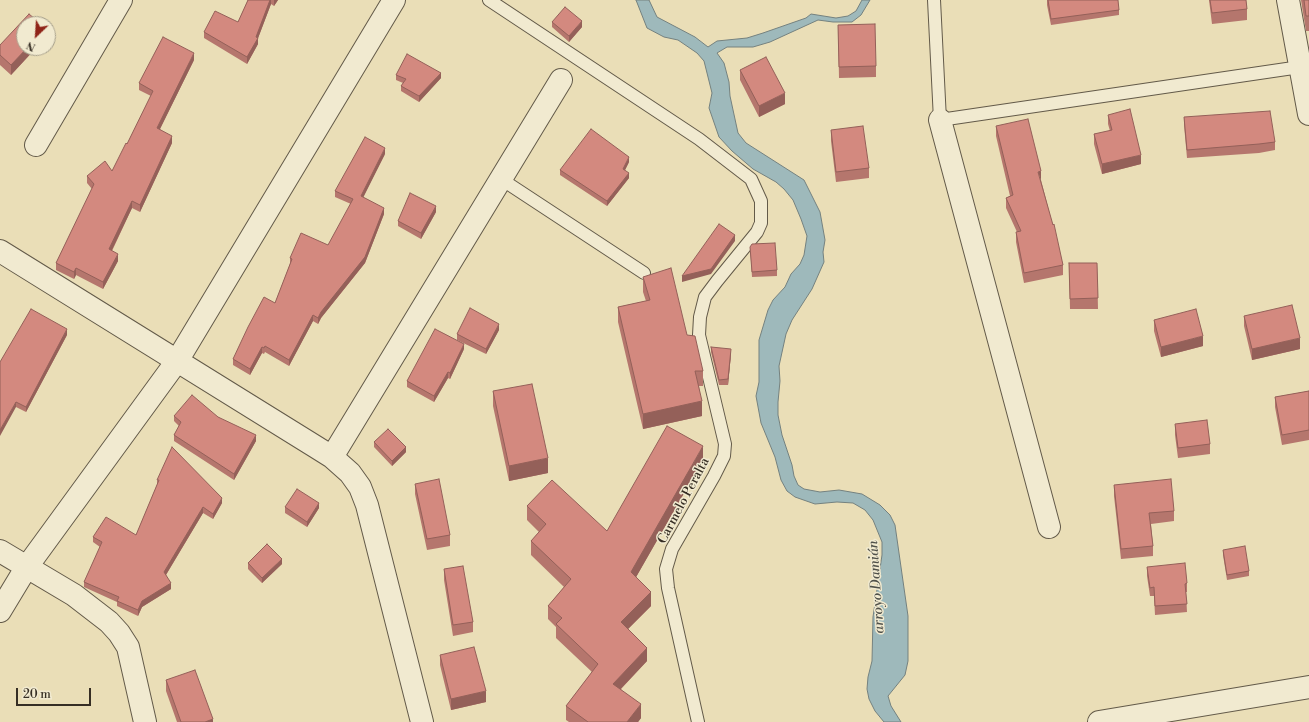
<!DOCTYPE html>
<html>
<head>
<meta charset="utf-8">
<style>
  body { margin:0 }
  #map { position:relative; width:1309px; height:722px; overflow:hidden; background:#eadeb7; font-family:"Libre Bodoni",serif }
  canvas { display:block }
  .north { position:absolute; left:16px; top:16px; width:40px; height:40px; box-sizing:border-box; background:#f1ead0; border:1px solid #a69f8b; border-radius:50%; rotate:205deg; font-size:11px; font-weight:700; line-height:16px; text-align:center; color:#362e24 }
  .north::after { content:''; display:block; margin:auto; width:14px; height:18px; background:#8f2418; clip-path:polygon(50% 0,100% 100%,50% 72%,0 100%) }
  .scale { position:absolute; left:16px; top:688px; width:75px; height:18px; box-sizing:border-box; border:2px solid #362e24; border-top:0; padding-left:5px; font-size:12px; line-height:14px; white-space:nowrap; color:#362e24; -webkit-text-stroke:3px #f1ead0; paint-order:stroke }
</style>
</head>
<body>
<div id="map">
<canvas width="1309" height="722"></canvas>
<div class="north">N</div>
<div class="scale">20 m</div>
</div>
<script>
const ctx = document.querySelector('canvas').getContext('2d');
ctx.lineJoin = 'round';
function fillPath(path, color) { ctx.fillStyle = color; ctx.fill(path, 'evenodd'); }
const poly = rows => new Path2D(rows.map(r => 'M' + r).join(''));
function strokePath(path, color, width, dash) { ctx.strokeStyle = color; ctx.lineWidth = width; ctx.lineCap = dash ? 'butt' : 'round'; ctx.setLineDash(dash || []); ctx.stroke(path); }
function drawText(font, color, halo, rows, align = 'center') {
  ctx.font = font + ' "Libre Bodoni",serif'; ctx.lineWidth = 3; ctx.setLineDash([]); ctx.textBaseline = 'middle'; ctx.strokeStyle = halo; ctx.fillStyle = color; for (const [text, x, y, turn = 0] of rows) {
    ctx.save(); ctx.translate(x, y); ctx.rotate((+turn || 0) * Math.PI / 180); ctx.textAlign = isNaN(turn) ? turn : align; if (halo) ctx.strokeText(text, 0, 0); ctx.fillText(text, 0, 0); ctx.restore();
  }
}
const water = poly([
  [636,0,649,0,657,17,695,37,708,47,717,41,747,38,763,33,806,18,811,14,836,18,848,16,856,11,862,0,870,0,861,15,852,22,833,22,818,20,770,42,753,47,727,47,717,53,724,63,729,82,730,96,738,133,746,143,804,180,820,212,825,240,823,252,824,262,812,289,792,320,786,334,779,366,780,381,778,402,778,415,782,435,792,465,794,476,798,485,804,489,820,492,839,490,862,494,880,505,890,515,895,525,908,616,908,661,905,675,888,696,891,706,901,722,884,722,875,711,869,699,867,689,868,677,872,661,873,617,882,555,882,542,873,520,865,510,853,503,837,502,815,504,795,497,787,491,781,480,775,457,761,423,756,396,759,382,759,340,768,310,773,300,785,287,791,274,800,264,804,255,807,236,801,219,793,200,784,189,776,182,753,169,732,151,719,137,709,108,712,93,704,61,697,53,678,40,664,37,647,28,636,0]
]);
const service = poly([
  [489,0,699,139,751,179,761,201,761,223,757,232,717,281,705,297,700,317,699,335,725,444,724,456,714,476,672,549,666,569,668,588,698,722],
  [934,0,940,120,1300,67],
  [501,179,644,273]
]);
const minor = poly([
  [1288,0,1309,114],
  [940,120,1049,527],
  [36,145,121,0],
  [0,251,316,447,332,457,350,473,360,487,367,505,422,722],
  [332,457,561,80],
  [0,551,74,595,109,622,119,633,128,647,145,722],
  [0,611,26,568,177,361,394,0],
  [1099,722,1309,687]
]);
const wall = poly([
  [248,0,278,0,274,6,271,4,258,38,258,44,247,64,204,38,204,32,238,22],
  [1047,0,1119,10,1119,15,1051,25,1047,5],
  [1209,0,1246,0,1247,9,1247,20,1212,24],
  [1301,0,1309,0,1309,31,1306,31],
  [552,22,582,27,569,42,552,27],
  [838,25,876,66,876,77,839,78],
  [0,45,24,48,36,48,11,75,0,65],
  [194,60,160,129,172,143,140,212,132,208,112,251,118,261,103,289,76,275,74,279,56,270,56,263,92,189,87,183,87,176,112,171,127,144,151,96,139,90,139,83],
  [740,70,785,104,759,117,740,80],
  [396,75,441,78,419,102,401,91,401,86,403,83,396,80],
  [1108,115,1141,164,1102,174,1094,144,1094,134,1110,131,1108,124],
  [1184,117,1275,142,1275,150,1259,153,1187,158,1184,125],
  [996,126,1041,180,1063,265,1063,275,1024,283,1016,242,1016,232,1017,232,1006,208,1006,198,1010,196,996,136],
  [831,130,869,168,869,178,836,182,831,141],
  [385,154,363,197,384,214,365,263,321,318,318,324,313,321,289,366,265,352,264,354,262,353,250,375,233,365,233,359,275,303,290,264,290,258,328,245,351,204,335,197,335,191],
  [629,162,625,170,629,178,607,206,560,175,560,170],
  [436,212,421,239,398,226,398,221],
  [750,247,777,270,777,276,752,277],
  [1069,263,1097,263,1098,309,1070,309],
  [643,277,703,371,703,386,699,386,702,416,643,429,618,322,618,307,646,301,643,292],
  [1244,316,1300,349,1252,360,1244,326],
  [1154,320,1203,346,1161,357,1154,331],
  [499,330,486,354,457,340,457,334],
  [67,335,26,412,16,407,0,362],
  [711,347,731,354,728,385,719,385,711,352],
  [464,349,450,379,448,378,434,402,407,387,407,381],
  [493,391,548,473,509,481,493,406],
  [1309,391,1309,440,1282,445,1275,407,1275,397],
  [174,416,218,417,256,441,234,480,174,441,174,435,179,426,174,421],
  [1175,424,1210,444,1210,454,1178,458,1175,435],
  [374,442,406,452,392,466,374,447],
  [703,460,636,577,651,606,628,629,647,661,621,689,641,718,638,722,569,722,566,720,566,706,592,672,556,638,556,627,548,619,548,606,564,587,531,555,531,541,539,532,527,520,527,506,607,531],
  [157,480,222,503,213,519,203,513,166,575,171,589,142,607,138,616,117,606,117,602,84,587,84,582,100,547,93,542,93,537,136,535,157,485],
  [415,484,450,535,450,546,427,550,415,494],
  [1114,485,1174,511,1174,521,1151,524,1153,546,1153,556,1121,559,1114,496],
  [285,507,319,508,307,527,285,513],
  [1223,550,1249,571,1249,576,1227,580,1223,555],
  [248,563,282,564,262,583,248,569],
  [1147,567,1187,583,1187,592,1186,592,1187,612,1155,615,1154,596,1150,596,1147,576],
  [444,569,473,622,473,632,453,636,444,580],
  [440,655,486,702,451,710,440,665],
  [166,680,213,722,177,722,166,691]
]);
const shadedWall = poly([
  [270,0,271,0,271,4,257,41,258,38,258,44,247,64,247,57],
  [274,0,278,0,274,6],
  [582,21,582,27,569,42,569,36],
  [27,48,36,48,11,75,11,65],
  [194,53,194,60,157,135,157,128],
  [441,73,441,78,419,102,419,96],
  [785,93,785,104,759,117,759,106],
  [172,136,172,143,140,212,140,205],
  [385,148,385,154,361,202,361,196],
  [1141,155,1141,164,1102,174,1102,164],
  [629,157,629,162,623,174,623,169],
  [1041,171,1041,181,1038,172],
  [629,173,629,178,607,206,607,201],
  [132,201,132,208,109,256,109,249],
  [436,206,436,212,421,239,421,233],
  [384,208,384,214,365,263,321,318,318,324,318,318,321,312],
  [735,235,735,241,711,274,682,282,682,276],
  [118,254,118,261,103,289,103,282],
  [76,268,76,275,74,279,74,272],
  [313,315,313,321,289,366,289,360],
  [499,324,499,330,486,354,486,349],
  [67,329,67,335,26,412,26,407],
  [1203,336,1203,346,1161,357,1161,347],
  [1300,338,1300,349,1252,360,1252,349],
  [464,344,464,349,450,379,450,373],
  [262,347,262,353,250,375,250,369],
  [731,349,731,354,728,385,728,379],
  [448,372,448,378,434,402,434,396],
  [702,401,702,416,643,429,643,414],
  [16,402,16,407,0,436,0,430],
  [256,435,256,441,234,480,234,474],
  [703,446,703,460,631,586,631,572],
  [406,447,406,452,392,466,392,461],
  [548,458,548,473,509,481,509,466],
  [222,498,222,503,213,519,213,514],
  [319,503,319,508,307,527,307,522],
  [203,507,203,513,164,578,164,572],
  [282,559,282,564,262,583,262,578],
  [171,583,171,589,142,607,138,616,138,610,142,601],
  [651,592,651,606,621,636,621,622],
  [647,648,647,661,613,697,613,684],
  [486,691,486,702,451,710,451,699],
  [641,704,641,718,638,722,627,722],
  [213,719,213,722,205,722]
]);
const building = poly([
  [248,0,270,0,256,37,258,38,247,57,204,32,215,11,238,22,248,0],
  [1048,0,1118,0,1119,10,1051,19,1048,0],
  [1210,0,1246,0,1247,9,1212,13,1210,0],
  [1304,0,1309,0,1309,16,1306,16,1304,0],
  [565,7,582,21,569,36,552,22,565,7],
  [29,14,41,24,24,24,24,48,27,48,11,65,0,55,0,45,29,14],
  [875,24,876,66,839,67,838,25,875,24],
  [163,37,194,53,157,128,172,136,140,205,132,201,109,249,118,254,103,282,76,268,74,272,56,263,94,184,87,176,105,161,112,171,126,143,127,144,153,91,139,83,163,37],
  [407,54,441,73,419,96,401,86,406,79,396,75,407,54],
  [766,57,785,93,759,106,740,70,766,57],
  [1130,109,1141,155,1102,164,1094,134,1112,130,1108,115,1130,109],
  [1270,111,1275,142,1259,144,1187,150,1184,117,1270,111],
  [1028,119,1041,171,1038,172,1053,225,1054,224,1063,265,1024,273,1016,232,1021,231,1006,198,1013,195,996,126,1028,119],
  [863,126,869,168,836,172,831,130,863,126],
  [591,129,629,157,623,169,629,173,607,201,560,170,591,129],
  [365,137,385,148,361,196,384,208,365,257,321,312,318,318,313,315,289,360,265,346,264,348,262,347,250,369,233,359,248,327,264,297,275,303,292,259,290,258,301,233,328,245,353,199,335,191,365,137],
  [410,193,436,206,421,233,398,221,410,193],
  [719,224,735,235,711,269,682,276,719,224],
  [775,243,777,270,752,272,750,247,752,244,775,243],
  [1069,263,1097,263,1098,298,1070,299,1069,263],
  [671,268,687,335,695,336,703,371,695,371,702,401,643,414,618,307,650,300,643,277,671,268],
  [1292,305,1300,338,1252,349,1244,316,1292,305],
  [470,308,499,324,486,349,457,334,470,308],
  [31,309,67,329,26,407,16,402,0,430,0,362,31,309],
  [1196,309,1203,336,1161,347,1154,320,1196,309],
  [435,329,464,344,450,373,448,372,434,396,407,381,435,329],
  [711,347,731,349,728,379,719,380,711,347],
  [532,384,548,458,509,466,493,391,532,384],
  [1309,391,1309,430,1282,435,1275,397,1309,391],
  [192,395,218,417,256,435,234,474,174,435,181,422,174,416,192,395],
  [1207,420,1210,444,1178,448,1175,424,1207,420],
  [667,426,703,446,631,572,651,592,621,622,647,648,613,684,641,704,627,722,588,722,566,706,598,664,556,624,562,618,548,606,571,579,531,541,546,524,527,506,552,480,607,531,667,426],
  [388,429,406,447,392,461,374,442,388,429],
  [172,447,222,498,213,514,203,507,164,572,171,583,142,601,138,610,117,601,119,597,84,582,102,542,93,537,106,517,136,535,159,480,157,480,172,447],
  [439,479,450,535,427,539,415,484,439,479],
  [1171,479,1174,511,1149,513,1153,546,1121,549,1114,485,1171,479],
  [297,489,319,503,307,522,285,507,297,489],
  [267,544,282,559,262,578,248,563,267,544],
  [1245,546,1249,571,1227,575,1223,550,1245,546],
  [1185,563,1187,583,1185,584,1187,604,1155,606,1154,587,1150,588,1147,567,1185,563],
  [463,566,473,622,453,625,444,569,463,566],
  [474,647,486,691,451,699,440,655,474,647],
  [195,670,213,719,205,722,181,722,166,680,195,670]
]);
const streetNames = [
  ["Carmelo Peralta",684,501,-62]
];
const waterNames = [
  ["arroyo Damián",877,587,-94]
];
fillPath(water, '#9eb9bb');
strokePath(water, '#74817f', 1);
strokePath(service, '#635a49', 14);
strokePath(minor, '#635a49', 24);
strokePath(service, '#f1ead0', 12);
strokePath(minor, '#f1ead0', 22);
fillPath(wall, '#b5766d');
fillPath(shadedWall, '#946059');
fillPath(building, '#d3897f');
strokePath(building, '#946059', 1);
drawText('13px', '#362e24', '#f1ead0', streetNames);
drawText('italic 14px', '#50514a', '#f1ead0', waterNames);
</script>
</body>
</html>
